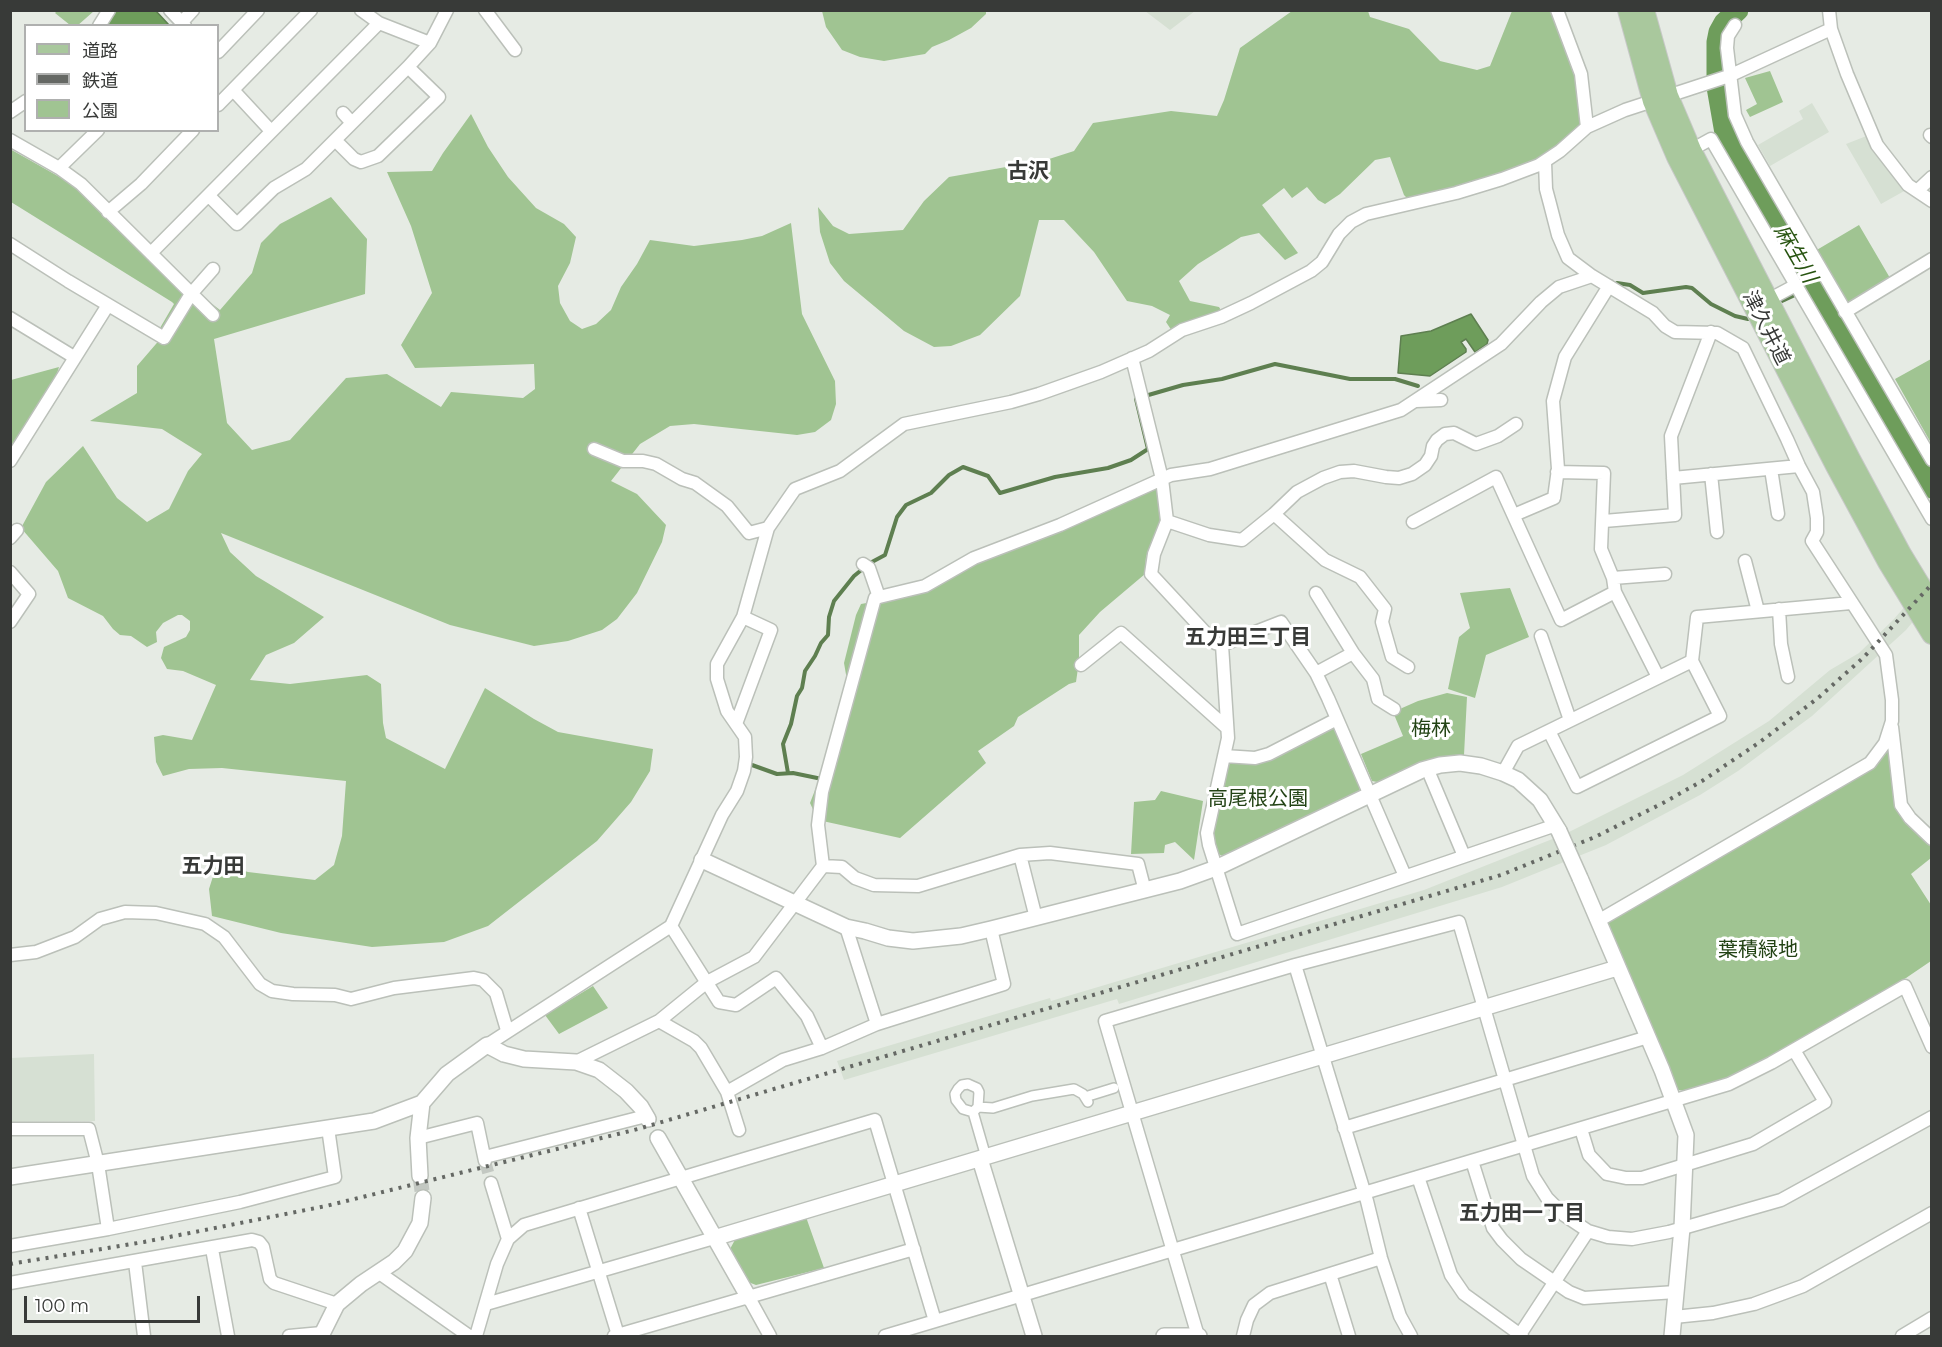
<!DOCTYPE html>
<html>
<head>
<meta charset="utf-8">
<style>
  body { margin:0 }
  #map { position:relative; width:1942px; height:1347px; overflow:hidden; background:#e6ebe4; font-family:Montserrat,"Noto Sans JP",sans-serif }
  canvas { display:block }
  .frame { position:absolute; inset:0; border:12px solid #383a38; pointer-events:none }
  .legend { position:absolute; left:24px; top:24px; width:195px; height:108px; box-sizing:border-box; background:#fff; border:2px solid #afb0af; margin:0; padding:8px 10px; list-style:none; font-size:18px; color:#383a38 }
  .legend li { display:flex; align-items:center; gap:12px; height:30px }
  .legend b { width:30px; border:2px solid #afb0af }
  .scale { position:absolute; left:24px; top:1296px; width:176px; height:27px; box-sizing:border-box; border:3px solid #383a38; border-top:0; padding-left:8px; font-size:18px; line-height:21px; white-space:nowrap; color:#383a38; -webkit-text-stroke:4px #fff; paint-order:stroke }
</style>
</head>
<body>
<div id="map">
<canvas width="1942" height="1347"></canvas>
<div class="frame"></div>
<ul class="legend">
<li><b style="height:8px;background:#a9c89d"></b>道路</li>
<li><b style="height:8px;background:#656864"></b>鉄道</li>
<li><b style="height:16px;background:#a0c492"></b>公園</li>
</ul>
<div class="scale">100 m</div>
</div>
<script>
const ctx = document.querySelector('canvas').getContext('2d');
ctx.lineJoin = 'round';
function fillPath(path, color) { ctx.fillStyle = color; ctx.fill(path, 'evenodd'); }
const poly = rows => new Path2D(rows.map(r => 'M' + r).join(''));
function strokePath(path, color, width, dash) { ctx.strokeStyle = color; ctx.lineWidth = width; ctx.lineCap = dash ? 'butt' : 'round'; ctx.setLineDash(dash || []); ctx.stroke(path); }
function drawText(font, color, halo, rows, align = 'center') {
  ctx.font = font + ' Montserrat,"Noto Sans JP",sans-serif'; ctx.lineWidth = 6; ctx.setLineDash([]); ctx.textBaseline = 'middle'; ctx.strokeStyle = halo; ctx.fillStyle = color; for (const [text, x, y, turn = 0] of rows) {
    ctx.save(); ctx.translate(x, y); ctx.rotate((+turn || 0) * Math.PI / 180); ctx.textAlign = isNaN(turn) ? turn : align; if (halo) ctx.strokeText(text, 0, 0); ctx.fillText(text, 0, 0); ctx.restore();
  }
}
const built = poly([
  [1145,11,1195,11,1170,30],
  [1812,103,1829,132,1770,166,1758,145,1803,119,1799,111],
  [1869,135,1906,190,1881,204,1846,144],
  [1931,577,1931,600,1906,630,1812,716,1738,771,1700,795,1606,845,1502,887,1119,1004,1117,999,844,1080,837,1061,1050,998,1051,1001,1424,890,1565,834,1683,775,1769,721,1830,670,1859,653,1893,620],
  [94,1054,95,1121,11,1122,11,1058]
]);
const green = poly([
  [57,11,57,10,94,11,77,26,70,25,55,13],
  [822,11,822,10,986,11,986,14,971,28,949,40,932,47,925,54,884,61,860,57,842,50,826,27],
  [1292,11,1368,11,1370,17,1409,29,1440,61,1477,70,1490,66,1512,11,1554,11,1577,78,1576,82,1582,98,1582,122,1570,136,1546,156,1501,175,1410,201,1404,195,1390,157,1375,160,1340,194,1325,204,1318,200,1307,187,1292,198,1284,188,1262,205,1298,253,1285,260,1259,233,1241,237,1198,264,1179,281,1190,301,1219,307,1222,312,1172,331,1166,322,1170,315,1152,306,1127,301,1094,252,1064,220,1039,220,1020,296,980,335,951,346,934,347,904,331,844,281,830,263,820,232,818,207,833,226,849,234,903,230,924,201,949,177,1046,160,1074,151,1093,123,1171,111,1217,116,1224,100,1240,48],
  [1770,71,1783,102,1750,117,1746,110,1757,104,1745,78],
  [471,114,488,147,508,177,536,208,564,224,576,237,570,263,558,286,560,303,570,321,582,329,596,324,611,310,621,287,637,264,650,240,694,246,742,240,762,236,791,223,802,314,835,381,836,404,831,420,815,432,797,435,694,424,670,426,640,444,611,481,637,494,666,525,662,542,637,593,617,619,602,630,568,641,534,646,450,625,221,533,230,552,256,576,324,617,294,643,266,655,250,680,290,684,367,675,381,684,383,723,386,738,445,769,485,688,534,719,558,732,653,749,650,771,631,802,597,841,488,926,444,942,372,947,281,933,212,916,209,889,216,867,223,857,234,857,235,868,248,872,315,880,334,865,342,836,346,781,222,768,189,769,163,776,156,762,154,737,163,735,192,740,216,685,183,671,167,669,161,658,164,647,186,637,190,630,190,621,182,615,178,615,163,623,156,632,157,642,147,647,131,636,120,635,113,629,103,616,68,598,58,571,21,528,46,482,83,446,117,498,147,522,169,509,188,471,202,454,162,429,90,421,137,393,137,366,199,294,220,310,252,273,261,243,280,224,331,197,367,239,365,294,214,339,227,423,252,450,290,440,346,378,387,374,441,407,451,392,523,398,535,389,534,364,415,368,401,345,432,293,411,226,387,172,432,171,443,153],
  [10,149,79,188,185,295,167,329,162,330,160,328,174,304,172,302,11,202],
  [1859,225,1890,278,1846,304,1815,251],
  [1931,359,1931,443,1895,379],
  [59,367,55,380,11,447,11,380],
  [1158,477,1161,521,1146,557,1145,574,1100,612,1079,635,1079,661,1076,682,1069,684,1018,717,1014,726,978,751,986,763,900,838,818,820,810,803,829,754,848,686,844,663,856,615,861,604,878,601,977,562],
  [1510,588,1529,637,1486,655,1475,698,1448,689,1459,637,1470,628,1460,593],
  [1447,693,1467,697,1464,755,1434,758,1377,782,1372,781,1361,754,1403,736,1393,712,1418,701],
  [1332,728,1337,730,1361,788,1359,791,1223,856,1218,854,1214,843,1213,832,1227,766,1231,763,1256,764,1265,762],
  [1888,748,1892,749,1895,796,1931,844,1931,858,1911,874,1931,905,1931,961,1906,978,1757,1064,1727,1078,1691,1091,1677,1090,1606,927,1609,921,1865,773,1874,766],
  [1161,791,1203,801,1194,860,1175,842,1165,845,1164,853,1131,854,1134,802,1155,800],
  [593,986,608,1008,559,1034,545,1015],
  [806,1217,824,1268,756,1285,748,1282,730,1249,736,1238]
]);
const water = poly([
  [115,10,156,11,169,25,106,26,115,10],
  [1471,314,1488,340,1487,344,1475,352,1466,339,1461,342,1466,349,1466,352,1430,376,1398,373,1401,336,1431,331,1471,314]
]);
const stream = poly([
  [1617,283,1630,285,1643,293,1686,287,1692,288,1711,304,1735,316,1748,319],
  [1806,288,1812,285],
  [1782,301,1795,295],
  [1145,396,1183,385,1222,379,1275,364,1350,379,1395,379,1418,386],
  [752,765,777,774,793,773,822,779],
  [788,773,783,744,791,724,797,696,802,688,805,671,815,656,821,643,828,635,829,617,834,601,854,576,870,563,885,555,897,517,906,505,931,493,949,475,963,467,988,476,1000,493,1055,477,1108,468,1131,460,1148,449,1136,399,1139,399]
]);
const river = poly([
  [1738,10,1724,23,1719,32,1717,42,1717,87,1725,133,1932,488]
]);
const minorTunnel = poly([
  [485,1161,491,1183]
]);
const tertiaryTunnel = poly([
  [420,1176,423,1198]
]);
const pedestrian = poly([
  [968,1084,977,1088,979,1092,978,1107,973,1112,963,1109,956,1100,955,1094,958,1089,962,1085,968,1084],
  [1085,1097,1114,1088],
  [978,1107,993,1108,1032,1096,1074,1089,1083,1094,1088,1102],
  [973,1112,986,1157]
]);
const minor = poly([
  [170,10,185,26],
  [361,10,379,23,430,43],
  [485,10,515,50],
  [1557,10,1581,74,1587,127],
  [1829,10,1831,29,1847,74,1877,145,1908,185,1932,201],
  [182,22,193,10],
  [1735,25,1728,36,1727,48,1735,115,1747,142,1932,460],
  [99,26,109,10],
  [218,52,258,10],
  [233,90,271,131],
  [218,105,311,10],
  [10,112,26,101],
  [343,113,352,123],
  [1930,135,1932,137],
  [10,140,59,168,81,184,213,315],
  [335,140,354,159,361,162,378,156,439,97,408,67],
  [1691,150,1711,139,1932,519],
  [1545,162,1546,189,1550,204,1558,235,1568,258,1592,276,1653,313,1665,326,1675,332,1717,333,1743,348,1787,439,1799,466,1813,492,1817,518,1817,532,1812,541,1886,655,1892,700,1892,721,1885,743,1870,763,1598,921],
  [59,168,98,130],
  [1917,191,1932,177],
  [209,196,237,224,274,188,306,169,408,67,430,43,447,10],
  [108,212,141,184,193,130],
  [10,244,68,281,164,338,191,294,213,269],
  [151,253,379,23],
  [1768,300,1796,285],
  [1845,312,1932,259],
  [10,318,74,357],
  [1132,358,1162,479,1167,521,1209,535,1242,540,1274,514,1325,560,1360,577,1385,609,1382,622,1392,657,1408,667],
  [1416,401,1441,400],
  [594,449,623,461,643,461,656,464,682,479,695,483,727,506,749,533,768,528],
  [10,461,108,305],
  [1771,469,1778,514],
  [1557,472,1604,473,1601,549,1613,578,1615,592,1658,677],
  [1711,474,1717,532],
  [1673,478,1799,466],
  [1274,514,1297,492,1323,478,1340,472,1354,471,1386,477,1399,478,1412,474,1425,465,1431,456,1433,446,1437,440,1445,434,1454,433,1476,444,1498,436,1516,424],
  [1514,515,1554,498,1558,469,1553,401,1565,357,1609,286],
  [1167,521,1154,554,1151,574,1215,643,1222,645,1281,622,1316,673,1328,698,1405,876],
  [1604,521,1675,515,1671,436,1711,332],
  [1413,522,1496,477,1561,620,1615,592],
  [10,538,17,530],
  [1745,561,1758,611],
  [863,564,869,568,879,597],
  [10,572,29,594,10,622],
  [1613,578,1665,574],
  [1316,593,1353,653,1373,679,1378,699,1394,709],
  [1779,609,1781,644,1788,677],
  [1541,636,1570,720],
  [1222,645,1228,738,1207,833,1209,845,1237,934,1556,825],
  [1081,665,1121,633,1227,728],
  [1316,673,1353,653],
  [736,724,771,630,743,617],
  [1892,727,1901,805,1910,818,1932,839],
  [1549,731,1577,787,1720,716,1692,661,1697,617,1851,603],
  [1224,756,1255,758,1269,754,1337,719],
  [1427,768,1464,856],
  [1503,773,1518,746,1692,661],
  [1020,855,1036,918],
  [823,866,842,867,855,878,874,885,918,886,1020,855,1050,853,1138,864,1145,891],
  [671,926,719,1002,736,1005,776,978,807,1016,822,1048],
  [846,927,877,1024],
  [10,955,36,952,75,937,100,919,125,912,156,913,205,924,224,937,260,984,272,991,293,994,335,995,351,999,394,988,474,978,483,980,496,993,507,1030],
  [1295,965,1367,1201,1381,1258,1400,1316,1411,1336],
  [659,1021,694,1041,701,1048,727,1092,739,1130],
  [487,1045,671,926,722,815,737,791,744,771,746,757,745,737,727,711,717,679,717,664,743,617,768,528,795,489,840,471,904,424,1011,402,1039,394,1101,372,1149,351,1182,330,1221,317,1251,303,1311,271,1322,262,1339,234,1351,222,1366,214,1456,193,1502,179,1539,165,1560,151,1587,127,1625,110,1729,76,1831,29],
  [576,1062,659,1021,707,982,754,957,823,866,818,825,822,792,875,598,925,586,974,558,1060,525,1171,475,1210,469,1401,410,1501,344,1541,302,1559,287,1592,276],
  [727,1092,783,1060,822,1048,877,1024,1004,984,991,929],
  [1344,1128,1648,1037],
  [10,1129,89,1129,98,1164,108,1229],
  [1581,1129,1589,1155,1607,1174,1626,1178,1642,1178,1753,1144,1825,1102,1794,1050],
  [418,1138,477,1123,485,1161],
  [485,1157,646,1116],
  [1472,1161,1493,1228,1502,1240,1521,1259,1569,1292,1584,1298,1676,1292],
  [1418,1177,1451,1275,1464,1294,1522,1336],
  [491,1183,508,1239],
  [579,1208,618,1335],
  [10,1246,108,1229,240,1202,335,1177,328,1128],
  [212,1249,228,1336],
  [135,1262,144,1336],
  [378,1272,469,1336],
  [1330,1274,1349,1336],
  [10,1283,252,1240,259,1242,263,1247,270,1279,274,1283,337,1304],
  [749,1298,770,1336],
  [486,1304,714,1238],
  [1674,1317,1713,1313,1754,1304,1803,1286,1932,1213],
  [289,1336,322,1333],
  [476,1336,497,1264,508,1239,524,1225,875,1120,935,1321],
  [614,1336,914,1249],
  [885,1336,1729,1084,1771,1063,1905,986,1932,1047],
  [1198,1336,1105,1021,1295,965,1459,922,1533,1176,1547,1198,1564,1215,1588,1231,1608,1237,1632,1239,1669,1232,1781,1200,1932,1117],
  [1243,1336,1247,1320,1254,1305,1270,1293,1381,1258],
  [1519,1336,1588,1231],
  [1902,1336,1932,1318]
]);
const tertiary = poly([
  [702,860,846,927,865,931,888,938,913,941,961,936,991,929,1180,881,1216,868,1422,770,1440,765,1460,763,1481,766,1503,773,1518,780,1540,800,1559,831],
  [1580,878,1662,1070,1686,1135,1682,1228,1672,1336],
  [658,1138,749,1298],
  [980,1159,1034,1336],
  [420,1176,418,1138,422,1103,447,1074,487,1045,504,1054,524,1059,576,1062,599,1070,626,1091,641,1107,648,1119],
  [10,1177,374,1121,422,1103],
  [714,1238,1617,968],
  [321,1336,337,1304,361,1284,394,1262,405,1251,420,1223,423,1198],
  [1164,1336,1199,1336]
]);
const primary = poly([
  [1628,10,1653,101,1677,157,1836,466,1888,562,1932,634],
  [1644,10,1668,96,1691,150,1850,459,1901,554,1932,605]
]);
const rail = poly([
  [10,1264,144,1242,326,1206,638,1129,1501,875,1595,837,1663,803,1702,781,1760,742,1818,698,1863,658,1932,584]
]);
const tertiaryBridge = poly([
  [1559,831,1580,878]
]);
const streetNames = [
  ["津久井道",1766,328,63]
];
const parkNames = [
  ["梅林",1431,729],
  ["高尾根公園",1258,799],
  ["葉積緑地",1758,950]
];
const neighbourhoodNames = [
  ["古沢",1028,172],
  ["五力田三丁目",1248,638],
  ["五力田",213,867],
  ["五力田一丁目",1522,1214]
];
const waterNames = [
  ["麻生川",1795,254,60]
];
fillPath(built, '#d6e0d3');
fillPath(green, '#a0c492');
fillPath(water, '#6e9d5b');
strokePath(water, '#5e7f50', 1.5);
strokePath(stream, '#5e7f50', 4);
strokePath(river, '#6e9d5b', 21);
strokePath(minorTunnel, '#c3c8c2', 12, [12, 6]);
strokePath(tertiaryTunnel, '#c3c8c2', 15, [15, 8]);
strokePath(pedestrian, '#bbc0b9', 12);
strokePath(minor, '#bbc0b9', 15);
strokePath(tertiary, '#bbc0b9', 18);
strokePath(primary, '#c7c8c7', 22);
strokePath(pedestrian, '#fff', 9);
strokePath(minor, '#fff', 12);
strokePath(tertiary, '#fff', 15);
strokePath(primary, '#a9c89d', 20);
strokePath(rail, '#656864', 4, [3, 6]);
strokePath(tertiaryBridge, '#bbc0b9', 18, []);
strokePath(tertiaryBridge, '#fff', 15);
drawText('20px', '#383a38', '#fff', streetNames);
drawText('20px', '#234315', '#fff', parkNames);
drawText('bold 21px', '#383a38', '#fff', neighbourhoodNames);
drawText('italic 21px', '#275410', '#fff', waterNames);
</script>
</body>
</html>
